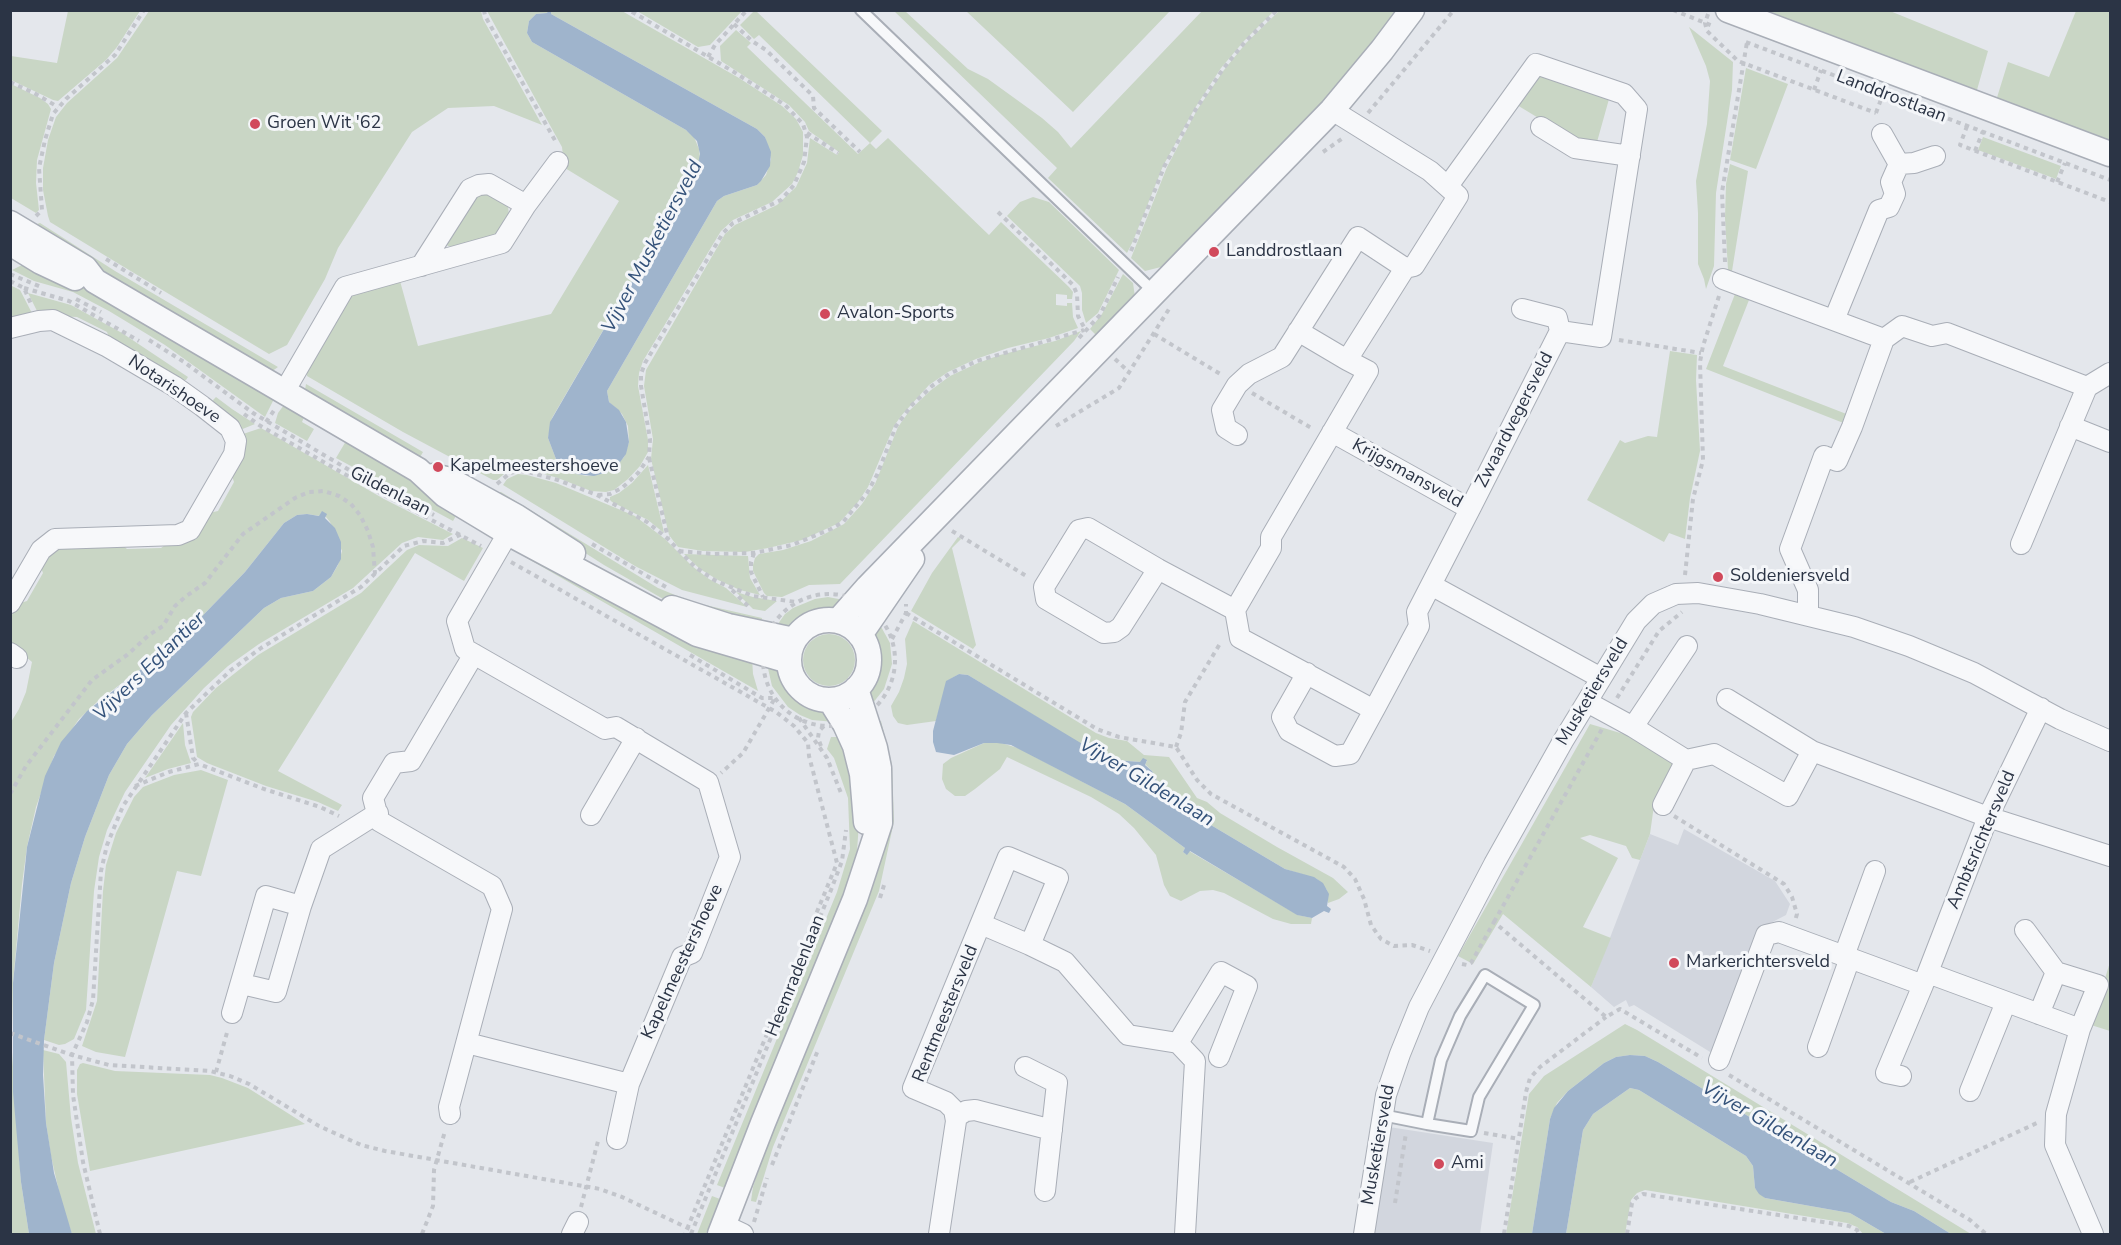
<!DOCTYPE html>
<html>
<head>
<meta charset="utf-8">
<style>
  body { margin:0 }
  #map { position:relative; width:2121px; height:1245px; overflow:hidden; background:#e4e7ec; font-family:"Nunito Sans",sans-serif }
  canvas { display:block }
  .frame { position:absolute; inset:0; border:12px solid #2b3445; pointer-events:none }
</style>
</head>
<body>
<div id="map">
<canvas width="2121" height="1245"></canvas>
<div class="frame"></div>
</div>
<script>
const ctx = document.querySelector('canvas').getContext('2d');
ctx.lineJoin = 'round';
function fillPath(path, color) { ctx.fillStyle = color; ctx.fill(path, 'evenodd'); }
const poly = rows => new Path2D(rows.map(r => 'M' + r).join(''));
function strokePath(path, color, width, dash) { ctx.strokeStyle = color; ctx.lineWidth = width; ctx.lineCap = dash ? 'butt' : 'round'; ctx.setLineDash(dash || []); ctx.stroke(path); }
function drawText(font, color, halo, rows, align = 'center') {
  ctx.font = font + ' "Nunito Sans",sans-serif'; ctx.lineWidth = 6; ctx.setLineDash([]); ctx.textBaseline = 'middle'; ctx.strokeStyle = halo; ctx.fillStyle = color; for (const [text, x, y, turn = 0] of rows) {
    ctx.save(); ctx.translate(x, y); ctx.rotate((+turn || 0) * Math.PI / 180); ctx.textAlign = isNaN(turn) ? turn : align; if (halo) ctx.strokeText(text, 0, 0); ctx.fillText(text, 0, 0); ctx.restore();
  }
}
const built = poly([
  [1684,829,1775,881,1790,904,1786,915,1759,929,1715,1055,1634,1005,1629,1007,1626,1000,1614,1007,1591,987,1650,834,1678,845],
  [1389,1127,1493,1143,1480,1234,1372,1234]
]);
const green = poly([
  [68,11,140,11,117,47,106,60,58,101,53,100,11,80,11,56,57,63],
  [149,11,481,11,483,19,542,125,494,106,448,108,412,132,338,248,325,279,287,345,269,354,119,264,50,222,48,216,43,190,43,168,48,140,56,117,67,103,117,58],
  [487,11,548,11,547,13,536,14,529,21,527,33,532,42,686,130,694,137,699,149,700,158,697,169,552,418,548,438,556,459,554,462,556,465,559,463,576,474,587,476,604,473,615,467,624,457,629,442,628,426,622,414,609,402,607,391,717,201,724,196,757,185,766,175,771,159,765,137,757,129,551,14,549,11,622,11,739,78,782,106,796,119,803,132,803,155,798,172,792,184,772,202,733,220,721,231,643,361,639,373,638,386,648,440,648,452,640,466,628,479,614,490,606,492,591,491,558,478,523,468,510,469,497,480,493,480,403,432,307,376,307,367,349,296,400,281,418,346,551,314,619,201,560,165,563,156,562,147],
  [637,11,742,11,710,45,698,47],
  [754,11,756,11,882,131,870,143,876,149,888,138,989,235,1001,222,1069,287,1073,292,1072,299,1067,299,1067,295,1056,294,1056,305,1067,306,1067,303,1072,303,1073,317,1078,328,1049,338,1008,348,976,359,948,372,929,385,901,416,894,426,868,487,858,502,839,523,802,540,768,548,745,552,703,551,678,547,669,535,651,459,653,439,644,386,646,370,725,234,735,225,777,205,796,187,807,163,810,138,837,155,839,152,809,131,805,122,789,105,721,61,720,46,736,30,751,43,747,47,858,154,870,143,759,35,754,39,740,25],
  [894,11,905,11,968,69,988,79,1042,118,1058,132,1071,148,1202,11,1274,11,1244,41,1221,68,1195,108,1163,166,1133,241,1127,253,1048,178,1057,168],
  [966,11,1170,11,1073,112],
  [1279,11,1399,11,1348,79,1165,266,1145,271,1131,258,1167,167,1197,110,1224,70,1246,43],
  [1754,11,1890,11,1988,51,1975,97],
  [2076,11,2110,11,2110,147,1995,104,2008,62,2049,77],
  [1689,27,1733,62,1732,90,1716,193,1714,266,1706,289,1704,279,1698,264,1698,213,1696,181,1707,124,1710,81,1706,66],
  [1746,68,1788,84,1756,169,1730,160],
  [1543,74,1609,99,1597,142,1573,139,1517,105,1536,76],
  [11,84,40,98,48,104,51,109,37,160,36,183,39,210,36,213,11,198],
  [1983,137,2061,166,2056,179,1978,150],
  [1730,164,1748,171,1732,271,1736,273,1734,278,1728,270,1725,218,1726,184],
  [483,192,506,204,508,207,509,215,498,234,452,247,448,246,446,244,471,200],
  [1033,197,1049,202,1119,270,1098,313,1086,323,1082,310,1082,293,1080,286,1007,216,1020,202],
  [40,223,115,271,278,367,271,372,154,302,34,230,37,224],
  [24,264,40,268,84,288,274,399,265,417,165,345,109,311,73,292,34,281,12,270],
  [1123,274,1133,283,1135,297,1097,336,1090,329,1102,314],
  [10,285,20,290,34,317,11,321],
  [28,293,71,305,122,333,188,377,186,380,176,380,110,340,107,332,77,317,39,315],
  [1735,294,1749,300,1723,366,1849,415,1846,424,1706,369],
  [1081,331,1074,341,840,584,809,585,782,597,767,596,764,593,753,571,753,565,755,558,759,554,783,550,811,541,844,524,862,504,875,484,898,427,910,410,931,390,950,376,978,363,1000,355,1055,341],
  [1670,351,1697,355,1696,380,1700,451,1690,498,1685,539,1669,533,1664,542,1587,500,1620,440,1625,443,1648,436,1657,437],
  [306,384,423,452,419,459,305,390],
  [216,397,232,409,255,424,240,430,215,408,213,400],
  [284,405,304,417,302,422,314,429,307,441,275,423,278,413],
  [261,428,384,499,453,534,443,540,418,537,402,543,353,588,259,644,228,666,204,688,171,725,125,792,107,830,99,857,94,891,86,1010,74,1039,65,1044,59,1045,44,1040,54,963,71,883,85,837,109,775,127,744,152,715,264,608,281,598,313,591,331,577,338,565,342,551,330,522,322,512,320,516,307,514,297,515,284,523,245,572,179,640,97,702,79,719,54,756,36,807,27,847,22,884,13,983,12,1029,10,1028,11,722,19,709,26,692,32,662,11,644,11,617,17,604,27,601,43,573,40,565,55,547,120,543,127,549,161,548,209,513,218,511,234,482,231,473,243,434],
  [346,441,428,490,457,514,453,521,336,458],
  [648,465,663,528,664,533,648,520,612,502,610,500,610,497,619,493,632,483],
  [518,474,527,475,556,483,635,516,665,539,692,566,709,579,726,588,747,607,682,590,635,566,503,485,507,479],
  [501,492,658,588,692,602,762,618,760,627,665,600,604,565,493,494],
  [958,537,961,539,952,548,976,645,973,649,911,611,932,573],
  [462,538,483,548,464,581,415,553,278,771,342,805,338,811,318,802,266,786,207,763,197,757,191,717,193,712,216,688,258,655,361,593,407,550,419,545,448,546],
  [531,552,752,658,753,674,758,691,525,557],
  [684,554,748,556,750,578,760,595,740,590,718,580,700,569],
  [736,592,753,597,777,601,765,611,753,609],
  [828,597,849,601,833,611,814,614,787,627,775,628,785,614,793,608,815,599],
  [913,621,1096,733,1109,738,1127,741,1144,755,1169,757,1197,798,1207,802,1220,813,1277,847,1333,878,1348,892,1339,899,1328,903,1327,890,1317,879,1285,869,1172,802,1161,789,1152,771,1145,764,1147,761,1140,762,1115,760,1092,751,968,675,959,674,947,681,936,721,907,725,898,723,893,716,891,706,899,692,904,678,907,664,905,639],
  [879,623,890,643,892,664,884,689,869,708,868,690,877,664,875,639,876,629],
  '803 660a26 26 0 1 1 52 0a26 26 0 1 1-52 0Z',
  [767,664,781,673,795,695,807,703,822,709,835,722,812,720,800,715,788,707,772,686],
  [881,721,892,765,894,821,879,891,773,1147,756,1202,751,1201,753,1187,767,1144,871,889,874,723],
  [183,723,185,745,191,763,168,769,145,778],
  [1590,724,1627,735,1678,766,1672,778,1655,798,1650,834,1640,860,1632,858,1626,846,1590,835,1580,838,1618,858,1583,927,1611,938,1591,987,1503,914,1473,964,1458,956],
  [831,737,844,737,859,823,857,851,852,873,725,1188,717,1185,837,892,850,849,848,798,834,758,827,749],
  [984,743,1001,743,1018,748,1125,804,1185,848,1183,852,1186,854,1189,851,1298,915,1312,918,1311,924,1291,924,1273,919,1224,893,1213,890,1200,891,1181,901,1170,896,1164,885,1156,855,1134,828,1119,814,1091,797,1007,757,1000,769,975,789,965,796,955,796,946,789,942,779,943,764,951,758],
  [201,770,228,780,201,876,177,871,125,1057,96,1052,82,1046,97,1001,103,891,106,865,116,833,134,797,143,787,174,775],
  [2110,962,2110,1031,2091,1025],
  [1625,1024,1637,1030,1971,1234,1951,1234,1914,1211,1891,1202,1658,1062,1645,1056,1630,1055,1616,1057,1604,1063,1568,1091,1557,1103,1550,1119,1532,1234,1506,1234,1529,1094,1544,1076],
  [11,1038,21,1182,29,1234,11,1234],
  [43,1050,59,1054,66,1062,71,1118,78,1163,96,1234,72,1234,63,1209,51,1156,46,1123],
  [83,1063,115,1071,210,1075,222,1078,248,1088,305,1124,90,1171,77,1094,77,1070,80,1064],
  [1630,1088,1639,1090,1746,1156,1753,1166,1755,1188,1765,1198,1850,1213,1886,1234,1863,1234,1857,1227,1847,1223,1645,1190,1637,1193,1631,1200,1625,1234,1566,1234,1583,1130,1593,1114],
  [712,1196,720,1199,706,1234,697,1234]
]);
const water = poly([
  [548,11,551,11,551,14,757,129,765,137,771,152,770,166,761,181,757,185,724,196,717,201,607,391,609,402,619,410,626,422,629,442,626,454,618,465,604,473,594,476,576,474,559,463,556,465,553,462,556,459,548,438,550,422,697,169,700,154,697,141,686,130,532,42,527,33,529,21,536,14,547,13],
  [322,511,327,514,325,518,335,528,341,542,341,559,331,577,313,591,281,598,264,608,152,715,127,744,109,775,85,837,71,883,54,963,44,1040,43,1075,46,1123,54,1173,72,1234,29,1234,21,1182,13,1092,13,983,27,847,45,776,61,742,87,711,179,640,245,572,284,523,297,515,307,514,319,516],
  [959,674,968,675,1099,754,1115,760,1140,762,1143,758,1147,760,1145,765,1152,771,1161,789,1172,802,1285,869,1314,877,1323,883,1329,894,1327,906,1331,909,1329,913,1324,911,1312,918,1297,915,1190,851,1187,855,1183,852,1185,848,1125,804,1011,745,997,743,984,743,954,755,936,752,933,742,933,731,946,681],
  [1630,1055,1645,1056,1658,1062,1891,1202,1914,1211,1951,1234,1886,1234,1850,1213,1765,1198,1759,1194,1755,1188,1753,1166,1746,1156,1639,1090,1630,1088,1593,1114,1583,1130,1566,1234,1532,1234,1550,1119,1554,1108,1568,1091,1604,1063,1616,1057]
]);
const path = poly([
  [484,10,485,16,557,144],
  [1673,10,1713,26],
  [1708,14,1705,23,1707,31,1738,61,1876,113],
  [734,24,752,41,766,50,813,96,814,108,860,152],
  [1746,42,2110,180],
  [708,57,715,45,747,10],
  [10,82,34,93,58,107],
  [1814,90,1821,70],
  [1368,113,1454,10],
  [1876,113,1883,94],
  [1967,126,1960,145,2110,202],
  [807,133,838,153],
  [1975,151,1983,131],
  [1323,152,1343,138],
  [2057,182,2065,163],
  [998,212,1073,285,1077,294,1078,316,1086,331],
  [36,216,42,210,39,168,45,140,53,114,66,99,115,55,144,10],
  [1131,251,1164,167,1196,109,1223,69,1245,42,1277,10],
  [106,259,161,293],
  [1725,262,1722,192,1747,42],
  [10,274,41,287],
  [10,281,24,288,31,304],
  [24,288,69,301,139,341],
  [76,299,101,312],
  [1154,334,1222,375],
  [1079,338,1100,315,1118,277],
  [149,340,184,362,253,413,378,487,434,515],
  [1619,340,1701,353],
  [1115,359,1130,373],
  [1252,393,1313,429],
  [244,414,259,425,348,476,481,546],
  [266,422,275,409],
  [1056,426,1119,388,1169,309],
  [649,458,668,538],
  [497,484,510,473,519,471,528,472,558,480,597,495,647,522,668,539,695,567,716,581,753,596,796,602],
  [598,495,610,494,622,488,638,473,649,457,650,439,641,386,641,374,645,363,723,233,733,223,781,200,794,185,804,162,807,137,803,124,785,105,734,72,629,10],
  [952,531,1028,577],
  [592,544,666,587],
  [679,551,714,554,754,553,792,545,831,529,843,522,867,493,877,475,896,426,912,405,932,386,949,374,977,361,1084,330],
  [754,553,751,562,751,572,763,597],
  [511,562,776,712,794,726,808,743,809,756,837,863,685,1234],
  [1685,575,1693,499,1703,460,1700,362,1703,346,1719,296],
  [732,590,750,608],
  '763 660a66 66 0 1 1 132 0a66 66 0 1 1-132 0Z',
  [906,613,1097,729,1119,737,1176,747,1197,780,1211,794,1344,867,1355,879,1364,899,1371,925,1381,939,1394,946,1412,945,1430,951],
  [892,639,906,613,906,604],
  [690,655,762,698,775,698,743,753,721,773],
  [1617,698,1659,631,1682,612],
  [186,713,193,758,199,764],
  [799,718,827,758,841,793],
  [821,746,818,738,819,731,824,726],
  [1176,747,1181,733,1185,702,1221,642],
  [135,786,169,772,199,764,264,789,320,807,339,816],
  [10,794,26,766,92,680,127,655,149,635,163,626,175,606,185,597,205,583,243,534,295,498,309,492,324,491,339,496,351,504,360,515,368,531,373,547,375,574],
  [1674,816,1784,884,1792,897,1797,914,1795,921],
  [880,898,885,882],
  [1494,922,1602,729],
  [1462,964,1467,965,1471,963,1494,922,1606,1017,1620,1009,1702,1058],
  [10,1033,72,1055,109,1065,210,1071,230,1076,249,1084,319,1126,361,1145,385,1151,600,1189,622,1197,692,1230],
  [216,1072,228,1029],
  [1729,1075,1970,1220,1986,1234],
  [1484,1133,1519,1139],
  [772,1165,818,1050],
  [1910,1182,2039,1122],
  [1395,1203,1406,1133],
  [581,1207,598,1141],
  [754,1222,767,1178],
  [100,1234,83,1162,73,1095,72,1055,87,1022,93,1000,101,871,107,845,123,806,186,713,231,670,261,648,361,587,404,546,423,541,443,543,462,534],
  [422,1234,433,1206,434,1170,445,1131],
  [691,1234,831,890,842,861,846,830],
  [1504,1234,1526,1092,1530,1078,1540,1067,1606,1017],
  [1627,1234,1632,1203,1636,1198,1643,1194,1849,1226,1857,1230,1859,1234]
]);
const service = poly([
  [861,10,1155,293],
  [1382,1115,1427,1124,1471,1131,1479,1097,1534,1005,1485,975,1460,1016,1441,1060,1427,1124]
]);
const minor = poly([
  [1541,127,1575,148,1630,156],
  [1899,164,1914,163,1935,156],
  [1448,186,1536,64,1624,94,1637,109,1601,337,1560,331],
  [421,266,470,189,479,185,489,184,526,205],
  [1723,279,1884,339],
  [1834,320,1879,210,1889,207,1895,194,1891,182,1899,164,1882,134],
  [10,328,39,321,53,320,106,346,174,386,202,406,230,428,236,441,234,454,190,530,178,535,55,539,41,550,10,603],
  [1298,331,1347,360],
  [284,392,345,287,502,243,526,205,558,162],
  [2070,426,2110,442],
  [1237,435,1226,428,1222,410,1237,385,1249,374,1282,357,1358,237,1405,268],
  [1470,509,1560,331,1557,318,1522,309],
  [515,521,457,621,465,649,605,729,616,727,708,782,730,857,692,953,682,957,629,1084,617,1139],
  [2021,544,2087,387,2110,373],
  [1158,569,1121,627,1114,632,1104,633,1046,599,1044,587,1079,530,1088,528,1158,569,1235,610,1240,638,1374,710,1419,626,1417,612,1470,509,1332,432],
  [1431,585,1601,678],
  [1235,610,1271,548,1271,537,1368,371,1347,360,1405,268,1414,266,1458,196,1430,171,1332,110],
  [1808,615,1808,590,1790,549,1824,456,1837,461,1852,427,1884,339,1902,326,1932,336,1947,333,2087,387],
  [10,653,17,658],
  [1307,673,1282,717,1289,731,1335,756,1350,754,1374,710],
  [1587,702,1633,727,1686,760,1714,754,1788,796,1812,751,1727,699],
  [1633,727,1687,646],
  [1812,751,1988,817,2110,856],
  [1663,805,1686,760],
  [591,815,636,738],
  [981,924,1030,945],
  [2025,930,2056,972,2098,985,2080,1029],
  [1844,956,1875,871],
  [1928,973,2080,1029,2056,1114,2055,1145,2093,1234],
  [242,984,276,992,301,906],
  [232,1013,266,896,301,906,321,849,378,813],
  [2039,1014,2056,972],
  [467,1043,629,1084],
  [1818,1047,1850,958],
  [1719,1060,1766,935,1779,932,1923,985],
  [1025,1067,1057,1083,1045,1191],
  [1901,1076,1886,1073,1923,985,1988,817,2041,708],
  [1970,1091,2006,1002],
  [450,1114,449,1107,502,909,492,886,379,821,373,798,394,763,411,761,474,654],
  [956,1117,966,1111,975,1110,1052,1130],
  [724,1225,743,1234],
  [572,1234,578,1222],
  [939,1234,956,1121,954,1110,946,1102,913,1088,1008,857,1058,878,1030,945,1065,962,1128,1035,1178,1043],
  [1185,1234,1195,1061,1178,1043,1221,972,1247,986,1219,1057],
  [1364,1234,1386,1095,1400,1054,1419,1007,1494,864,1563,741,1636,621,1653,604,1676,594,1698,593,1760,604,1854,627,1909,646,1974,673,2060,719,2110,741]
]);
const tertiary = poly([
  [1728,10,2110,154],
  [10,223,85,268,95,281,418,470,445,495,508,533,697,634,789,661],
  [10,243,41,262,75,278],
  [433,476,450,480,517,517,573,553],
  [672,608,728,626,794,640],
  '789 660a40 40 0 1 1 80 0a40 40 0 1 1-80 0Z',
  [838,621,868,587,1332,110,1382,50,1412,10],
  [860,635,912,559],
  [830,700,845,724,855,746,862,774,866,822],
  [720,1234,763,1123,855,899,880,823,879,768,875,748,856,689]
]);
const markers = [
  [255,124,6,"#d1495b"],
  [1214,252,6,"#d1495b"],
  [825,314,6,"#d1495b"],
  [438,467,6,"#d1495b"],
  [1718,577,6,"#d1495b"],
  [1674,963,6,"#d1495b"],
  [1439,1164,6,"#d1495b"]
];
const streetNames = [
  ["Landdrostlaan",1891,97,21],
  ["Notarishoeve",174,390,34],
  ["Zwaardvegersveld",1515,420,-63],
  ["Krijgsmansveld",1407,474,29],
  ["Gildenlaan",390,492,27],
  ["Musketiersveld",1593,692,-59],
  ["Ambtsrichtersveld",1982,840,-67],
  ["Kapelmeestershoeve",683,962,-65],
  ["Heemradenlaan",796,976,-68],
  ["Rentmeestersveld",946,1014,-68],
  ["Musketiersveld",1379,1145,-80]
];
const poiNames = [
  ["Groen Wit '62",267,124],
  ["Landdrostlaan",1226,252],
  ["Avalon-Sports",837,314],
  ["Kapelmeestershoeve",450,467],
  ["Soldeniersveld",1730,577],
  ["Markerichtersveld",1686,963],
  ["Ami",1451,1164]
];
const waterNames = [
  ["Vijver Musketiersveld",653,247,-62],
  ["Vijvers Eglantier",150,667,-44],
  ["Vijver Gildenlaan",1146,783,31],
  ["Vijver Gildenlaan",1769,1125,30]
];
fillPath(built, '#d2d6de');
fillPath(green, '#c9d6c5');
fillPath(water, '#9fb4cc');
strokePath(service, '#a9aeb7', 14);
strokePath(minor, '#a9aeb7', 22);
strokePath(tertiary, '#a9aeb7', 27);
strokePath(path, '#c2c5cb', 4, [4.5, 4.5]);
strokePath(service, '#f7f8fa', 10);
strokePath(minor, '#f7f8fa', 20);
strokePath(tertiary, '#f7f8fa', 24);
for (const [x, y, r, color] of markers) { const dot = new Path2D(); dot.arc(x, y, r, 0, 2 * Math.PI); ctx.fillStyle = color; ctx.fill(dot); strokePath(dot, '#f4f6f9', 2); }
drawText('18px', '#2b3445', '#f4f6f9', streetNames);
drawText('18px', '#2b3445', '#f4f6f9', poiNames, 'left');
drawText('italic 20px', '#34527a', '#f4f6f9', waterNames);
</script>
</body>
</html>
